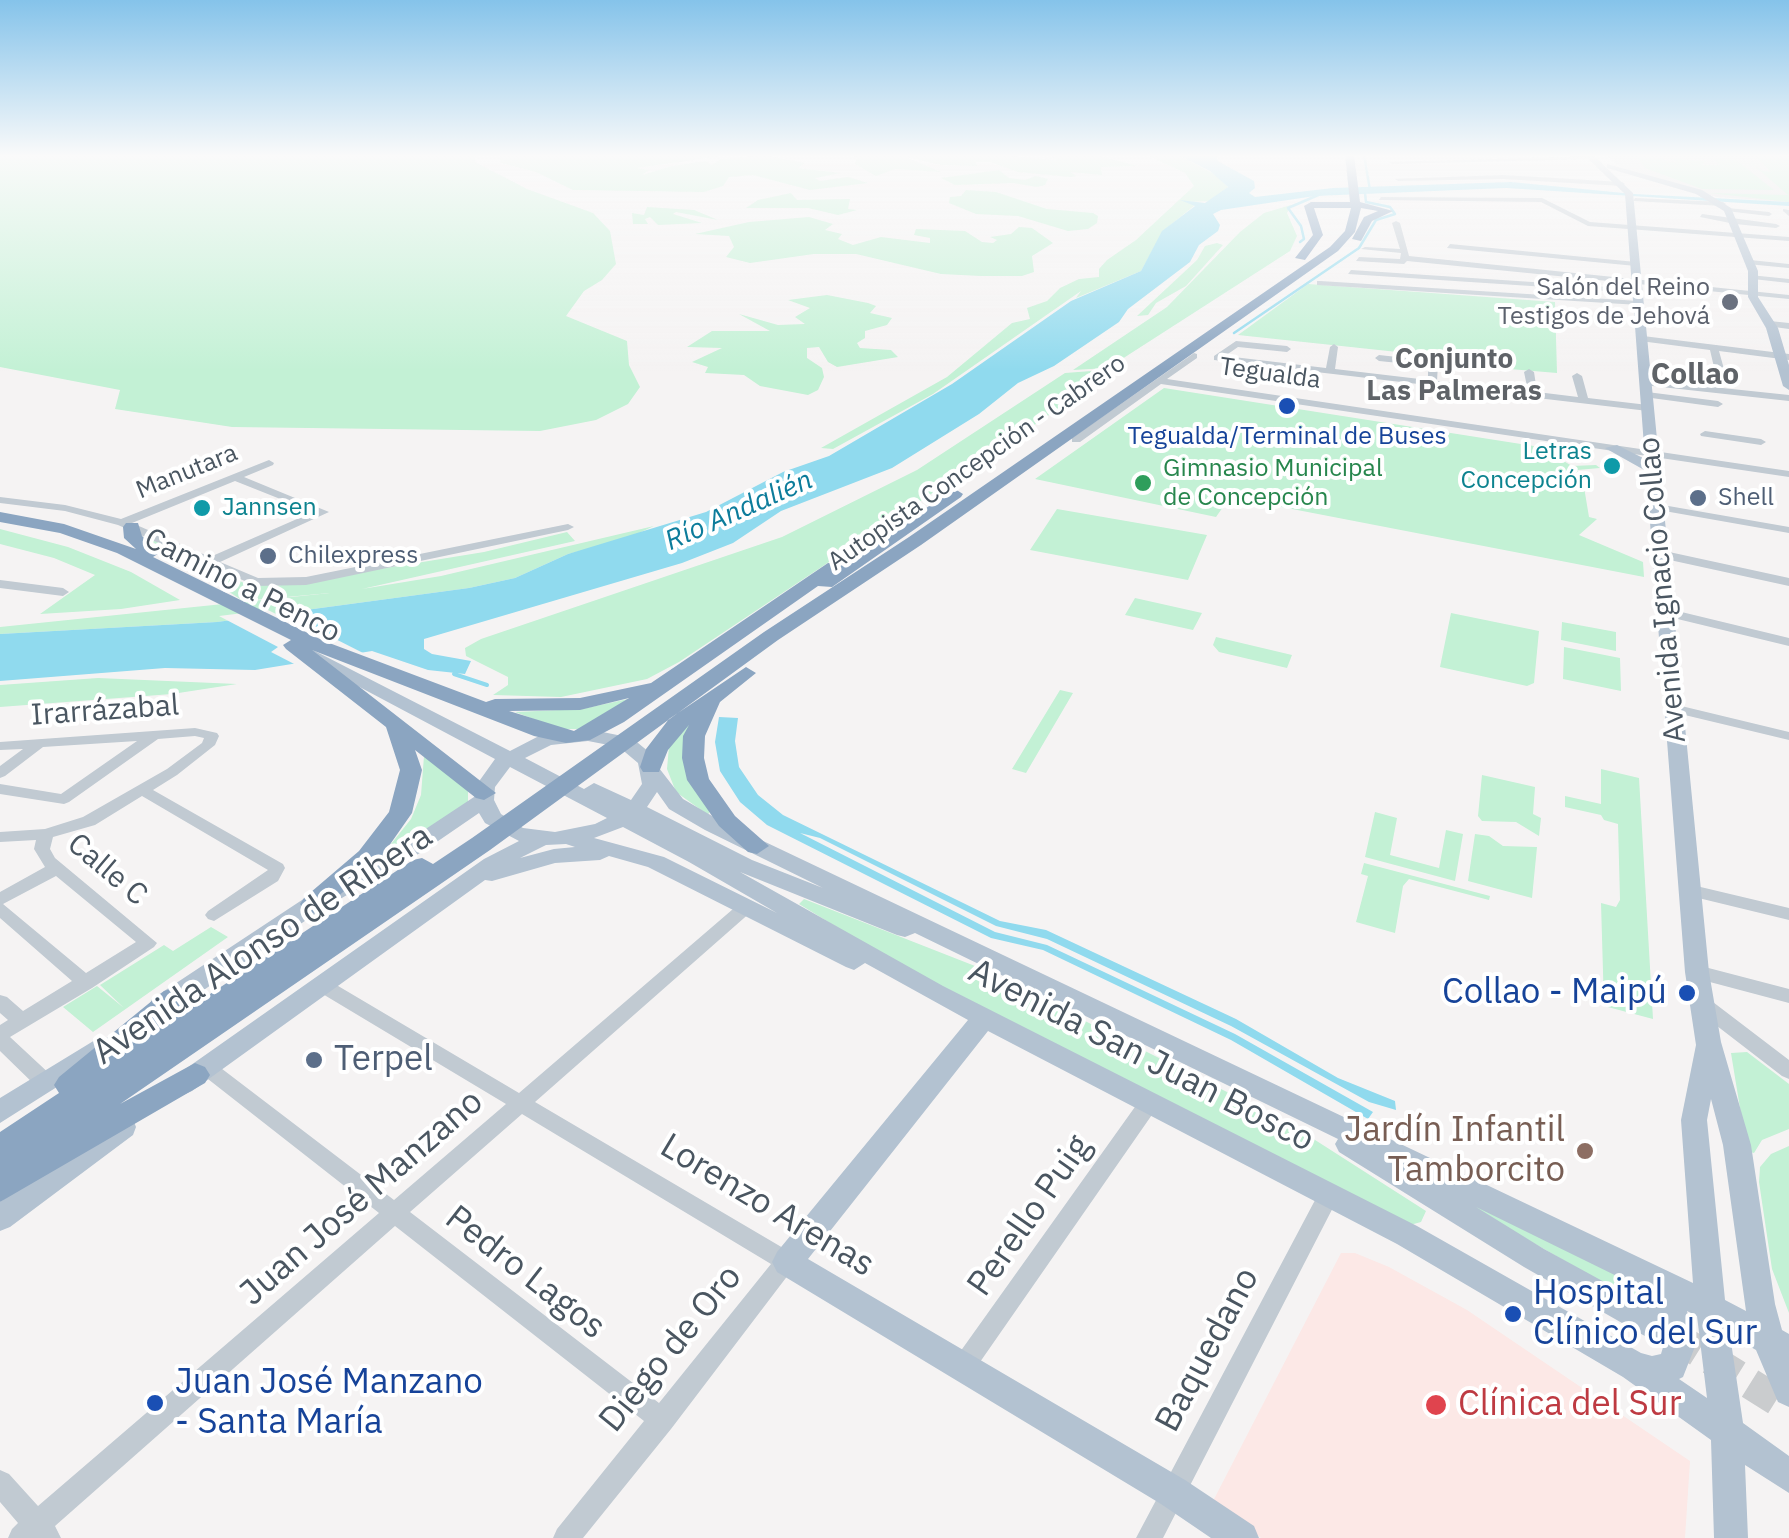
<!DOCTYPE html>
<html>
<head>
<meta charset="utf-8">
<style>
  body { margin:0 }
  canvas { display:block; background:#f5f3f3 }
</style>
</head>
<body>
<canvas width="1789" height="1538"></canvas>
<script>
const ctx = document.querySelector('canvas').getContext('2d');
ctx.lineJoin = 'round';
function fillPath(path, color) { ctx.fillStyle = color; ctx.fill(path, 'evenodd'); }
const poly = rows => new Path2D(rows.map(r => 'M' + r).join(''));
function strokePath(path, color, width, dash) { ctx.strokeStyle = color; ctx.lineWidth = width; ctx.lineCap = dash ? 'butt' : 'round'; ctx.setLineDash(dash || []); ctx.stroke(path); }
function drawText(font, color, halo, rows, align = 'center') {
  ctx.font = font + ' "IBM Plex Sans",sans-serif'; ctx.lineWidth = 8; ctx.setLineDash([]); ctx.textBaseline = 'middle'; ctx.strokeStyle = halo; ctx.fillStyle = color; for (const [text, x, y, turn = 0] of rows) {
    ctx.save(); ctx.translate(x, y); ctx.rotate((+turn || 0) * Math.PI / 180); ctx.textAlign = isNaN(turn) ? turn : align; if (halo) ctx.strokeText(text, 0, 0); ctx.fillText(text, 0, 0); ctx.restore();
  }
}
const education = poly([
  [1606,155,1789,155,1789,202,1717,197,1622,169]
]);
const medical = poly([
  [1341,1253,1355,1253,1389,1267,1467,1310,1690,1461,1685,1538,1261,1538,1212,1503]
]);
const green = poly([
  [0,155,476,155,475,162,527,189,593,213,610,231,616,264,602,280,584,291,566,316,627,341,629,365,640,387,628,404,596,420,540,431,232,427,115,409,120,390,0,367],
  [500,155,728,155,637,168,649,170,642,175,672,166,705,161,712,165,721,159,764,155,805,163,798,168,841,173,815,178,820,181,848,177,868,183,810,190,753,175,729,177,723,186,704,192,573,190,536,172,501,163],
  [847,155,1000,155,1056,160,1050,155,1096,155,1138,166,1101,167,1102,175,1071,172,1076,176,1071,177,1018,172,990,162,976,162,977,166,973,166,941,165,906,157,941,172,895,169,876,176,855,164,857,157],
  [1147,155,1178,155,1216,175,1228,187,1211,201,1187,202,1195,205,1163,231,1141,271,1076,298,1081,291,933,394,833,449,821,448,947,377,1012,323,1030,319,1027,308,1047,301,1060,288,1079,279,1099,277,1099,269,1107,260,1136,240,1194,186,1185,173],
  [1636,155,1669,155,1650,156,1671,162,1676,162,1673,159,1706,161,1701,165,1720,165,1712,159,1736,160,1774,190,1702,189,1645,168],
  [1742,155,1762,171,1771,172,1754,155,1789,155,1789,202,1709,193,1788,195],
  [999,170,1009,178,1025,180,1036,176,1048,179,1045,185,1037,187,1013,183,955,185,941,178],
  [966,190,996,192,1047,209,1093,213,1098,216,1097,223,1088,229,1068,231,1018,216,976,214,949,203,950,197,961,196],
  [791,193,797,200,850,199,848,209,857,210,838,215,808,208,746,208,758,200],
  [1291,205,1287,213,1297,236,1290,251,1108,368,1073,370,1167,307,1240,232,1264,213],
  [647,207,694,210,718,220,676,212,673,214,702,223,658,225,650,217,645,219,648,224,633,224,632,213,644,215],
  [809,217,833,224,825,230,842,234,838,239,853,245,881,237,930,243,930,238,914,235,916,229,965,231,982,242,993,243,997,240,990,237,1011,234,1019,227,1032,228,1053,243,1032,256,1034,272,1022,276,981,276,941,274,856,254,814,254,750,263,726,257,734,247,729,236,695,234,749,222],
  [1217,243,1223,245,1186,286,1156,303,1148,315,1137,316,1197,260,1205,246],
  [1308,284,1555,302,1557,373,1427,362,1407,353,1238,335],
  [827,295,868,303,876,306,870,313,892,318,887,325,865,331,865,338,857,343,860,348,891,350,898,357,837,367,828,362,819,347,807,348,807,358,822,368,824,377,818,390,808,395,760,386,744,375,705,373,708,367,692,362,722,348,687,347,712,331,770,331,739,314,778,325,805,324,795,317,810,308,788,300],
  [1105,370,1078,387,1081,393,1030,428,679,662,647,679,561,697,493,695,508,685,508,677,466,656,465,648,481,639,782,537,917,470,1065,373],
  [1164,388,1540,447,1572,466,1596,465,1600,468,1577,470,1592,487,1584,487,1589,517,1597,519,1579,535,1643,562,1644,577,1230,497,1216,517,1035,479],
  [1057,509,1207,535,1188,580,1030,550],
  [654,526,626,539,568,554,515,578,469,588,217,622,0,634,0,627,330,593,243,601,139,533,244,583,275,586,484,552,567,532,575,541,362,589,441,576],
  [0,529,68,547,131,572,180,600,121,609,40,614,95,575,54,558,0,544],
  [1135,598,1202,613,1193,630,1125,615],
  [1451,613,1539,631,1534,683,1527,686,1440,667],
  [1562,622,1616,632,1616,651,1561,640],
  [1216,637,1292,655,1287,668,1219,652,1213,645],
  [1564,647,1620,658,1621,691,1563,679],
  [98,678,237,684,172,694,0,707,0,685],
  [1060,690,1073,693,1026,773,1012,769],
  [628,699,579,729,560,729,515,712,582,709],
  [693,722,691,781,710,811,708,815,676,792,667,769,669,746,676,734],
  [424,756,468,790,468,802,375,864,411,819,421,795],
  [1601,769,1639,778,1653,1019,1604,1006,1601,903,1616,907,1620,900,1618,824,1604,820,1601,815,1565,807,1565,796,1601,804],
  [1482,775,1535,787,1533,814,1541,818,1539,836,1516,822,1482,821,1478,816],
  [1375,812,1397,818,1390,855,1439,868,1446,830,1463,834,1455,881,1365,857],
  [1475,834,1489,836,1503,846,1537,847,1532,898,1468,881],
  [1364,863,1490,896,1489,900,1409,879,1403,886,1395,933,1356,922,1368,876,1361,874],
  [804,899,975,966,1287,1122,1426,1211,1421,1222,1410,1225,951,997,799,904],
  [211,927,228,937,93,1032,63,1007,97,986,124,1008,100,985,164,945,173,951],
  [1747,1052,1789,1084,1789,1129,1762,1140,1754,1153,1747,1151,1731,1053],
  [1789,1146,1789,1313,1772,1269,1759,1182,1760,1167,1771,1154],
  [1424,1180,1631,1277,1657,1314]
]);
const water = poly([
  [1178,155,1216,155,1218,161,1254,181,1255,188,1249,193,1255,197,1333,188,1511,182,1634,194,1789,202,1789,206,1506,188,1315,196,1221,210,1213,214,1220,225,1218,231,1199,245,1190,262,1128,309,1119,322,1054,366,1018,383,979,414,892,468,781,511,733,543,682,563,424,639,424,649,432,654,471,661,465,674,428,670,372,651,255,670,165,668,0,681,0,634,217,622,469,588,515,578,568,554,706,512,783,472,829,456,952,384,1071,301,1141,271,1162,231,1195,206,1180,200,1205,203,1228,187,1210,171],
  [719,717,738,718,735,741,739,767,758,795,783,815,1000,921,1046,930,1236,1019,1338,1078,1395,1101,1396,1110,1369,1102,1231,1026,1047,939,996,926,820,838,800,833,995,932,1047,945,1235,1034,1373,1112,1368,1119,1231,1040,1043,950,991,938,767,825,740,802,720,771,715,742]
]);
const pier = poly([
  [268,610,288,620,294,618,369,656,375,653,386,659,372,656,302,668,271,652,278,647,219,616]
]);
const streamFar1 = poly([
  [1364,155,1370,190],
  [1300,242,1304,239,1301,226,1288,208,1323,193],
  [1234,333,1359,248,1376,220,1395,214,1390,207,1366,202,1365,193]
]);
const stream = poly([
  [454,674,487,685]
]);
const majorTunnel = poly([
  [1672,1335,1789,1408]
]);
const minor = poly([
  [1591,156,1593,159,1392,164,1389,162,1591,156],
  [1503,175,1622,182,1625,184,1622,186,1503,179,1398,181,1395,179,1503,175],
  [1381,197,1542,198,1590,222,1789,237,1789,241,1588,226,1541,202,1379,200,1381,197],
  [1635,198,1723,202,1726,204,1723,206,1633,201,1635,198],
  [1728,208,1769,212,1772,214,1769,216,1726,211,1728,208],
  [1783,209,1789,210,1789,216,1783,211,1783,209],
  [1702,214,1776,224,1780,226,1776,228,1735,224,1700,217,1702,214],
  [1396,221,1400,223,1409,256,1789,295,1789,299,1407,261,1404,264,1356,261,1359,257,1400,259,1401,253,1361,249,1365,247,1400,249,1392,223,1396,221],
  [1450,244,1636,262,1640,264,1636,266,1447,248,1450,244],
  [1750,260,1789,264,1789,268,1747,264,1750,260],
  [1351,270,1638,289,1642,291,1638,293,1348,274,1351,270],
  [1750,275,1789,279,1789,283,1753,279,1750,279,1750,275],
  [1320,281,1639,301,1643,303,1639,305,1317,285,1317,281,1320,281],
  [1770,321,1789,323,1789,329,1767,326,1766,324,1770,321],
  [1643,336,1789,354,1789,360,1719,351,1727,380,1722,383,1717,380,1710,350,1640,341,1639,339,1643,336],
  [1236,341,1287,346,1291,349,1287,352,1238,347,1225,356,1326,368,1330,347,1334,344,1338,347,1335,369,1428,380,1428,366,1379,361,1375,358,1379,355,1433,361,1438,364,1437,381,1528,391,1524,372,1529,369,1534,372,1537,392,1578,397,1572,376,1577,373,1582,376,1588,398,1648,405,1653,408,1648,411,1214,360,1214,356,1236,341],
  [1194,353,1197,354,1197,358,1167,379,1789,471,1789,477,1161,384,1080,442,1072,442,1072,438,1194,353],
  [1646,380,1789,395,1789,401,1643,385,1643,381,1646,380],
  [1647,392,1718,401,1723,404,1718,407,1644,397,1644,393,1647,392],
  [1705,431,1761,439,1766,442,1761,445,1701,436,1700,434,1705,431],
  [269,460,274,463,273,465,244,477,329,512,220,562,258,578,306,577,568,524,574,527,568,530,306,585,256,586,118,525,65,511,0,503,0,497,65,505,121,519,269,460],
  [235,481,313,512,210,557,132,523,235,481],
  [1657,504,1789,527,1789,533,1653,509,1651,507,1657,504],
  [1660,550,1789,578,1789,586,1656,557,1656,551,1660,550],
  [0,580,63,588,69,592,63,596,0,588,0,580],
  [1665,608,1789,638,1789,646,1661,615,1659,612,1665,608],
  [1673,704,1789,732,1789,740,1668,711,1666,708,1673,704],
  [195,728,217,733,219,736,215,745,177,775,153,790,283,864,285,868,278,881,214,921,208,919,205,915,208,911,268,870,142,796,95,825,53,837,50,849,55,858,157,943,154,947,92,988,10,1037,53,1077,56,1083,53,1089,46,1091,39,1089,0,1051,0,1025,8,1020,0,1013,0,995,7,997,23,1011,72,981,0,918,0,892,45,867,34,849,36,840,0,842,0,832,45,829,83,817,167,769,202,743,204,738,195,736,158,739,69,802,64,804,0,794,0,784,61,794,137,741,43,747,5,776,0,778,0,766,23,749,0,750,0,742,195,728],
  [56,876,136,942,86,973,3,904,56,876],
  [1688,884,1789,908,1789,920,1682,894,1680,890,1682,886,1688,884],
  [746,901,752,903,755,907,752,911,535,1102,795,1255,798,1262,671,1429,583,1538,553,1538,557,1529,644,1421,395,1226,55,1526,61,1538,8,1538,12,1529,18,1523,0,1502,0,1470,9,1474,38,1506,379,1213,199,1072,196,1067,199,1062,206,1059,213,1062,394,1200,506,1104,316,990,313,985,316,980,322,978,328,980,519,1093,740,903,746,901],
  [522,1114,771,1264,659,1403,410,1212,522,1114],
  [1697,965,1789,989,1789,1003,1691,977,1688,972,1691,967,1697,965],
  [1702,997,1709,999,1789,1060,1789,1079,1782,1076,1695,1009,1693,1004,1695,999,1702,997],
  [1149,1095,1156,1097,1159,1103,1156,1109,971,1375,963,1379,955,1375,951,1367,955,1359,1142,1097,1149,1095],
  [1329,1185,1336,1187,1340,1194,1163,1538,1136,1538,1322,1187,1329,1185]
]);
const major = poly([
  [1584,155,1593,155,1633,193,1709,972,1721,1042,1751,1145,1775,1304,1782,1330,1789,1334,1789,1407,1778,1402,1756,1350,1730,1335,1743,1423,1789,1456,1789,1493,1745,1465,1748,1538,1714,1538,1711,1440,1623,1377,1397,1244,988,1031,808,1259,1185,1480,1254,1526,1259,1538,1211,1538,1161,1504,777,1272,772,1262,777,1252,968,1020,865,963,854,970,846,967,648,867,609,856,600,860,555,863,492,881,485,880,192,1091,183,1095,174,1091,170,1084,174,1077,484,859,519,841,485,823,479,813,425,850,321,910,170,1013,161,1015,152,1013,149,1006,152,999,305,898,409,840,474,797,475,787,495,759,305,658,302,654,305,650,311,649,510,751,539,736,588,729,632,738,655,757,659,768,683,799,719,820,1693,1283,1681,1120,1696,1045,1685,972,1646,471,1605,448,1617,445,1645,459,1625,194,1584,155],
  [588,741,619,747,638,763,642,784,631,800,594,783,584,789,525,758,551,745,588,741],
  [510,767,607,818,595,824,555,832,523,828,501,814,494,800,495,787,510,767],
  [657,792,669,809,705,830,823,888,752,860,647,807,657,792],
  [623,827,689,862,777,913,664,857,594,838,623,827],
  [546,845,566,844,575,847,554,849,520,858,546,845],
  [740,872,897,935,905,937,915,933,1338,1139,1335,1144,1339,1152,1524,1267,1643,1335,1654,1340,1663,1336,1664,1344,1661,1354,1652,1356,1641,1353,1417,1226,943,986,740,872],
  [1711,1099,1723,1145,1746,1311,1725,1300,1707,1120,1711,1099],
  [1476,1207,1635,1285,1650,1307,1544,1249,1476,1207],
  [1687,1311,1697,1316,1707,1398,1679,1379,1683,1377,1696,1344,1687,1311],
  [1607,164,1702,190,1731,208,1758,271,1758,297,1778,328,1789,365,1789,390,1783,386,1766,328,1748,297,1748,271,1724,211,1696,194,1607,168,1607,164],
  [100,1037,109,1040,113,1047,109,1054,0,1123,0,1098,100,1037],
  [123,1116,133,1119,136,1127,133,1135,10,1227,0,1231,0,1202,113,1119,123,1116]
]);
const highway = poly([
  [1345,155,1354,155,1360,202,1393,211,1372,221,1361,241,1352,239,1364,217,1378,211,1361,208,1355,232,1338,251,921,545,778,640,490,850,120,1104,195,1063,205,1067,210,1075,205,1083,0,1202,0,1132,59,1093,54,1085,59,1077,164,991,174,988,184,991,188,998,154,1031,413,860,422,858,433,864,472,838,764,632,909,537,1330,247,1345,231,1351,208,1314,208,1323,235,1305,260,1295,258,1313,235,1304,206,1311,202,1350,202,1345,155],
  [955,489,963,494,961,497,832,587,818,586,624,722,590,740,566,743,534,736,312,650,496,793,484,800,476,798,415,750,422,770,412,813,377,863,322,910,313,913,304,910,300,904,304,898,359,851,389,812,400,770,386,727,286,649,283,645,291,640,117,553,60,533,0,522,0,512,64,524,136,549,124,538,123,527,126,523,138,523,142,536,161,552,153,557,324,641,486,702,495,699,580,698,651,683,828,563,841,564,955,489],
  [629,698,574,731,509,711,580,710,629,698],
  [746,667,756,673,720,702,705,736,704,758,709,779,735,816,769,846,757,854,748,852,719,826,687,780,682,758,683,736,689,725,668,750,659,772,643,772,640,767,646,749,669,719,746,667]
]);
const markers = [
  [1730,302,10,"#6b7280"],
  [1287,406,10,"#1a4fb4"],
  [1612,466,10,"#0f9aa8"],
  [1143,483,10,"#2e9e5b"],
  [1698,498,10,"#5c6f8a"],
  [202,508,10,"#0f9aa8"],
  [268,556,10,"#5c6f8a"],
  [1687,993,10,"#1a4fb4"],
  [314,1060,10,"#5c6f8a"],
  [1585,1151,10,"#8d6e63"],
  [1513,1314,10,"#1a4fb4"],
  [155,1403,10,"#1a4fb4"],
  [1436,1405,12,"#e0444e"]
];
const farWorshipnames = [
  ["Salón del Reino",1710,288],
  ["Testigos de Jehová",1710,317]
];
const farStreetnames = [
  ["Tegualda",1270,374,8],
  ["Autopista Concepción - Cabrero",977,463,-35],
  ["Manutara",187,472,-22]
];
const farTransitnames = [
  ["Tegualda/Terminal de Buses",1287,437]
];
const farCulturenames = [
  ["Letras",1592,452],
  ["Concepción",1592,481],
  ["Jannsen",222,508,"left"]
];
const farLeisurenames = [
  ["Gimnasio Municipal",1163,469],
  ["de Concepción",1163,498]
];
const farServicenames = [
  ["Shell",1718,498],
  ["Chilexpress",288,556]
];
const farNeighbourhoodnames = [
  ["Conjunto",1454,360],
  ["Las Palmeras",1454,392]
];
const farWaternames = [
  ["Río Andalién",739,511,-24]
];
const farQuarternames = [
  ["Collao",1695,375]
];
const streetNames = [
  ["Camino a Penco",242,586,27],
  ["Avenida Ignacio Collao",1663,590,-95],
  ["Irarrázabal",105,711,-4],
  ["Calle C",107,870,40]
];
const nearStreetnames = [
  ["Avenida Alonso de Ribera",263,945,-34],
  ["Avenida San Juan Bosco",1141,1056,27],
  ["Juan José Manzano",362,1198,-41],
  ["Lorenzo Arenas",767,1206,31],
  ["Perello Puig",1030,1216,-55],
  ["Pedro Lagos",525,1273,38],
  ["Diego de Oro",671,1349,-51],
  ["Baquedano",1208,1350,-62]
];
const nearTransitnames = [
  ["Collao - Maipú",1667,993,"right"],
  ["Hospital",1533,1294],
  ["Clínico del Sur",1533,1334],
  ["Juan José Manzano",175,1383],
  ["- Santa María",175,1423]
];
const nearServicenames = [
  ["Terpel",334,1060]
];
const nearEducationnames = [
  ["Jardín Infantil",1565,1131],
  ["Tamborcito",1565,1171]
];
const nearHealthnames = [
  ["Clínica del Sur",1458,1405]
];
fillPath(education, '#e6e4e5');
fillPath(medical, '#fce8e6');
fillPath(green, '#c3f1d5');
fillPath(water, '#90daee');
fillPath(pier, '#f5f3f3');
strokePath(streamFar1, '#90daee', 2.5);
strokePath(stream, '#90daee', 4);
strokePath(majorTunnel, '#caccce', 31, [31, 15]);
fillPath(minor, '#c1cad2');
fillPath(major, '#b3c2d1');
fillPath(highway, '#8ba5c1');
const sky = ctx.createLinearGradient(0, 0, 0, 371);
sky.addColorStop(0, '#85c3ea');
sky.addColorStop(0.42, '#fafafa');
sky.addColorStop(1, '#fafafa00');
ctx.fillStyle = sky;
ctx.fillRect(0, 0, 1789, 371);
for (const [x, y, r, color] of markers) { const dot = new Path2D(); dot.arc(x, y, r, 0, 2 * Math.PI); ctx.fillStyle = color; ctx.fill(dot); strokePath(dot, '#fff', 4); }
drawText('25px', '#5b616d', '#fff', farWorshipnames, 'right');
drawText('25px', '#4a5661', '#fff', farStreetnames);
drawText('25px', '#164399', '#fff', farTransitnames);
drawText('25px', '#0d838f', '#fff', farCulturenames, 'right');
drawText('25px', '#27864d', '#fff', farLeisurenames, 'left');
drawText('25px', '#4e5e75', '#fff', farServicenames, 'left');
drawText('bold 28px', '#5f6368', '#fff', farNeighbourhoodnames);
drawText('italic 28px', '#0c7c9b', '#fff', farWaternames);
drawText('bold 30px', '#5f6368', '#fff', farQuarternames);
drawText('30px', '#4a5661', '#fff', streetNames);
drawText('35px', '#4a5661', '#fff', nearStreetnames);
drawText('35px', '#164399', '#fff', nearTransitnames, 'left');
drawText('35px', '#4e5e75', '#fff', nearServicenames, 'left');
drawText('35px', '#785e54', '#fff', nearEducationnames, 'right');
drawText('35px', '#be3a42', '#fff', nearHealthnames, 'left');
</script>
</body>
</html>
